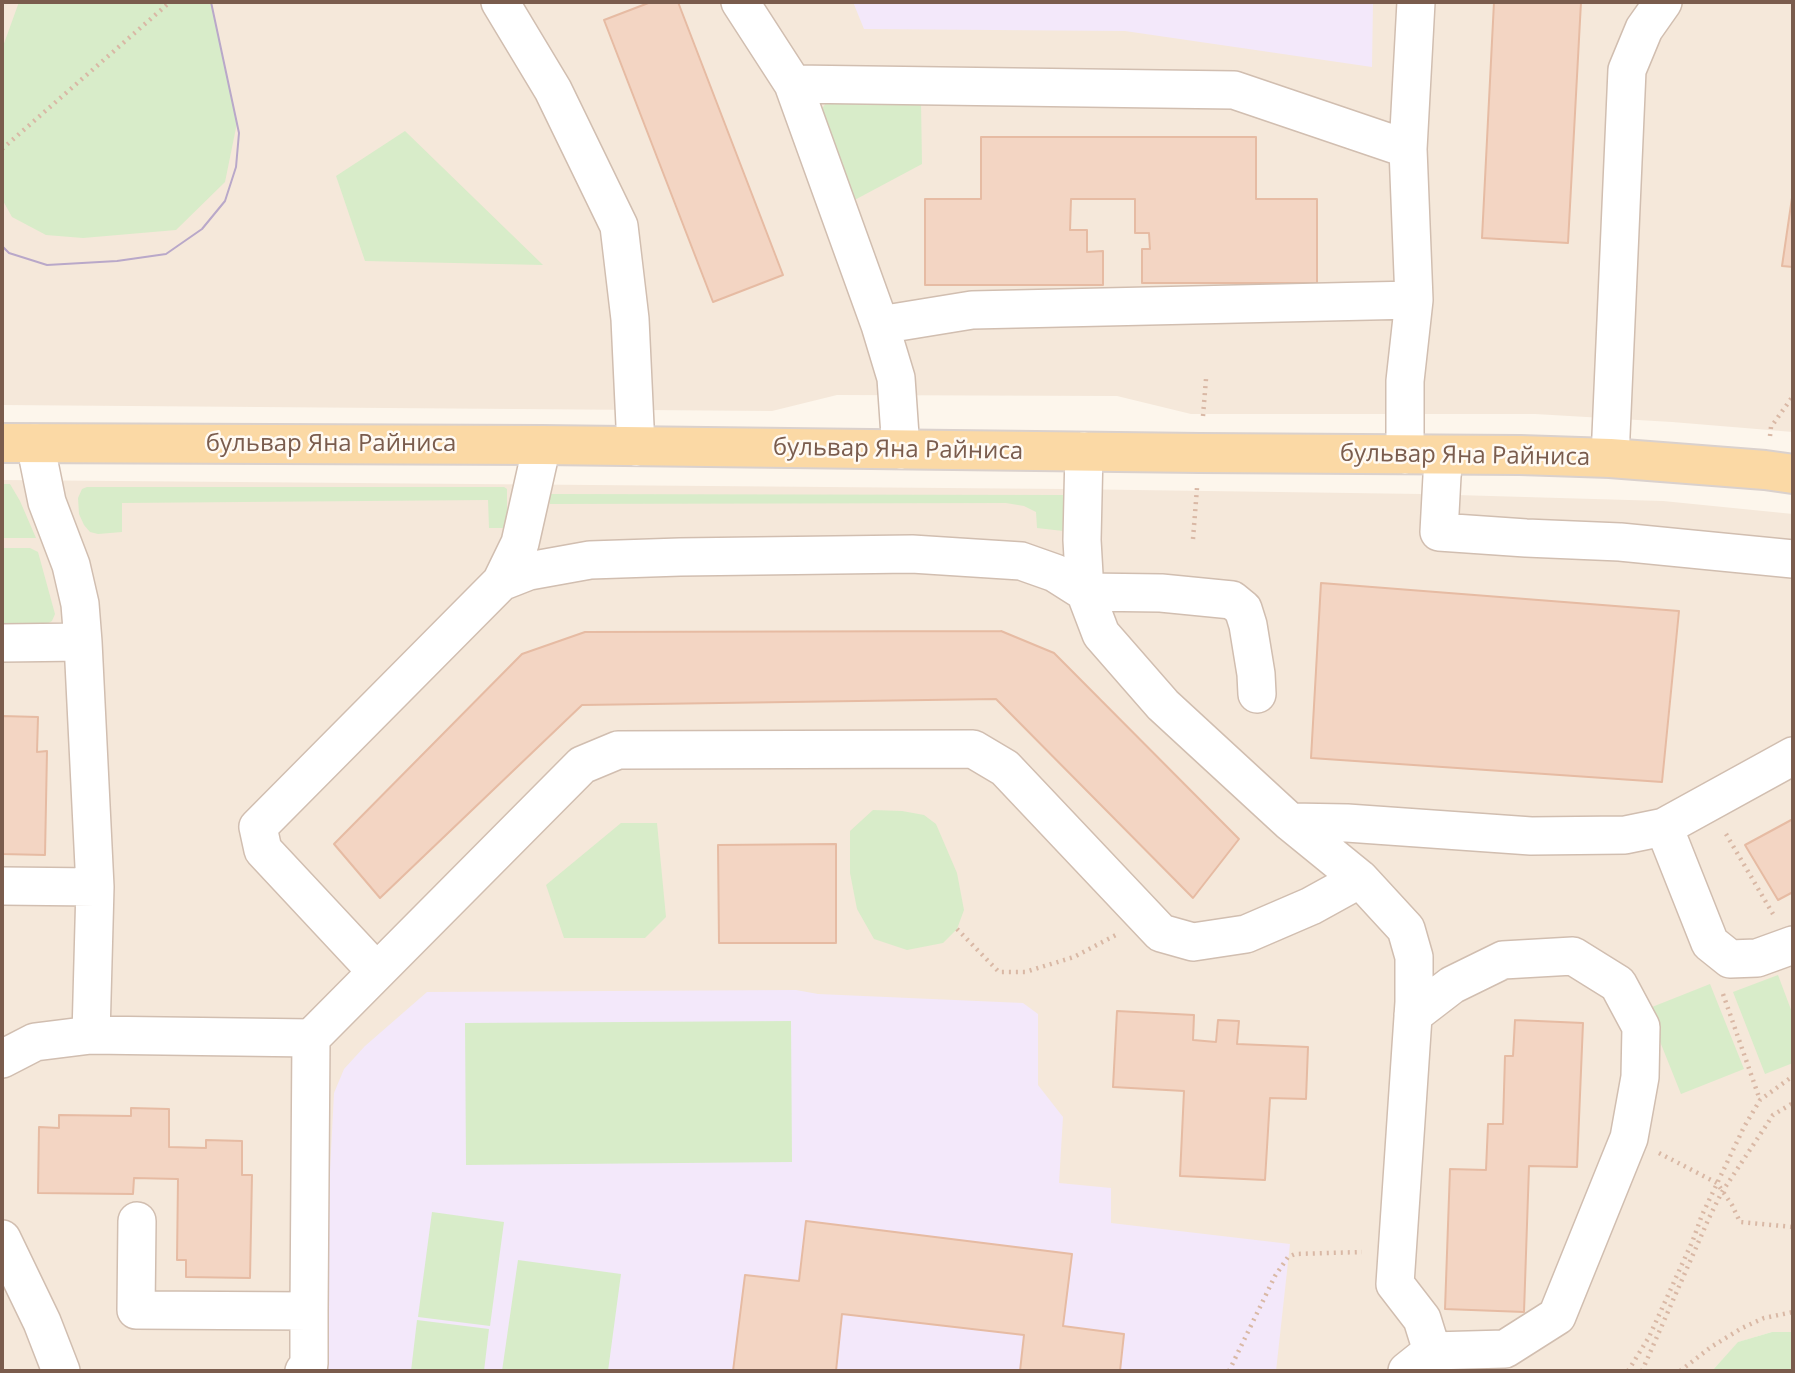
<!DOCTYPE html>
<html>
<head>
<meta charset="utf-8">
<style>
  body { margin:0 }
  #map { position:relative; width:1795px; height:1373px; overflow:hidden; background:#fdf6ec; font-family:"Open Sans",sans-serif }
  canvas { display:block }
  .frame { position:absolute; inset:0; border:4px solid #7a5c4d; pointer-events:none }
</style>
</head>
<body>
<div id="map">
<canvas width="1795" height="1373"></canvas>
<div class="frame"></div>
</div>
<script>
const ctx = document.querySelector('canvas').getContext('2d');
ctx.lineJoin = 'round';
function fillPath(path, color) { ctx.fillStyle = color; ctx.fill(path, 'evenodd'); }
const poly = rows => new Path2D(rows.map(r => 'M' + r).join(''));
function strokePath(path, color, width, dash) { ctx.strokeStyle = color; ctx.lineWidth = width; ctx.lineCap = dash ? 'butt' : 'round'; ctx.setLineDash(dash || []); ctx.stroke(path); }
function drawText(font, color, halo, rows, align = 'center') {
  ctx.font = font + ' "Open Sans",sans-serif'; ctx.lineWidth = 5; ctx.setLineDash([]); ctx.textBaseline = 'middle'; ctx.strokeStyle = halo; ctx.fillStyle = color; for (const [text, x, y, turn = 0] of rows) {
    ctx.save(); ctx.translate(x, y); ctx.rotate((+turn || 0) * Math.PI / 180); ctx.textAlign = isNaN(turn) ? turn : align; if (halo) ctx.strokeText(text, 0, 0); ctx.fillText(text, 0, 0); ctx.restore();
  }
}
const residential = poly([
  [2,2,1793,2,1793,432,1672,422,1535,414,1191,414,1117,396,837,395,772,411,2,405],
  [2,480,1064,489,1422,494,1663,501,1793,514,1793,1332,1772,1332,1739,1342,1712,1371,2,1371]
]);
const education = poly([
  [853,2,1373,2,1372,67,1125,31,864,29],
  [796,990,818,994,1023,1003,1038,1014,1038,1085,1063,1117,1059,1183,1111,1188,1111,1223,1290,1244,1276,1371,326,1371,330,1170,334,1093,344,1069,365,1046,427,992]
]);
const green = poly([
  [19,2,211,2,237,123,225,182,176,230,83,238,46,235,12,217,2,199,2,49],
  [921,102,922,164,849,203,816,117,826,103],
  [405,131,543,265,365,261,336,176],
  [2,484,10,484,20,501,36,538,2,538],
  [87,487,504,487,507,489,507,526,503,528,489,528,488,500,122,503,122,532,98,534,90,532,84,525,79,514,78,498,82,489],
  [549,494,1063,495,1063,531,1037,528,1036,512,1024,506,1006,503,550,504],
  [2,548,30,548,38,552,55,614,52,621,41,627,2,632],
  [873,810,902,811,924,815,936,824,957,873,964,910,957,929,943,943,907,950,874,939,857,909,850,873,850,831],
  [621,823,657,823,666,917,645,938,564,938,546,885],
  [1778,975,1793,1015,1793,1063,1765,1074,1733,992],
  [1710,984,1744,1069,1681,1094,1647,1009],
  [791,1021,792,1162,466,1165,465,1023],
  [432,1212,504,1222,490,1326,418,1317],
  [518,1260,621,1274,608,1371,502,1371],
  [417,1320,489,1329,484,1371,411,1371],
  [1772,1332,1793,1332,1793,1371,1712,1371,1738,1342]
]);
const building = poly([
  [651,2,678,2,783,275,713,302,604,20,651,2],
  [1494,2,1581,2,1568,243,1482,238,1494,2],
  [981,137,1256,137,1256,199,1317,199,1317,283,1142,283,1142,249,1150,249,1149,233,1135,233,1135,199,1071,199,1070,230,1087,230,1087,252,1103,251,1103,285,925,285,925,199,981,199,981,137],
  [1793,191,1793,267,1782,266,1793,191],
  [1321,583,1679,611,1662,782,1311,758,1321,583],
  [1001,631,1054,653,1239,839,1193,898,996,699,582,705,380,898,334,844,522,654,585,632,1001,631],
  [2,716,38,717,37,752,47,751,45,855,2,854,2,716],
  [1793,819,1793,892,1778,900,1745,845,1793,819],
  [836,844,836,943,719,943,718,845,836,844],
  [1117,1011,1194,1015,1193,1040,1216,1042,1218,1020,1239,1021,1237,1044,1308,1047,1306,1099,1270,1098,1265,1180,1180,1176,1184,1091,1113,1087,1117,1011],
  [1515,1020,1583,1023,1577,1167,1529,1166,1524,1312,1445,1309,1450,1169,1486,1170,1488,1124,1503,1124,1505,1056,1513,1056,1515,1020],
  [131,1108,169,1109,169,1147,206,1148,206,1140,242,1141,242,1175,252,1175,250,1278,186,1277,186,1260,177,1260,178,1179,134,1178,133,1194,38,1193,39,1127,59,1128,59,1115,131,1116,131,1108],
  [806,1221,1072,1254,1063,1326,1124,1334,1120,1371,1020,1371,1024,1335,842,1314,836,1371,733,1371,745,1275,799,1281,806,1221]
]);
const path = poly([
  [2,149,170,2],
  [1203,416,1206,379],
  [1770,436,1771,427,1793,396],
  [1193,539,1197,488],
  [1726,834,1773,914],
  [957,929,999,972,1025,972,1074,957,1116,935],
  [1723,994,1760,1100],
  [1659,1153,1717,1183,1732,1205,1740,1222,1793,1227],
  [1229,1371,1275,1276,1288,1257,1295,1254,1362,1252],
  [1628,1371,1649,1337,1693,1240,1702,1215,1744,1127,1760,1100,1793,1076],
  [1642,1371,1709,1218,1722,1192,1773,1115,1793,1103],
  [1680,1371,1711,1347,1742,1328,1764,1318,1793,1312]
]);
const minor = poly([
  [500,2,553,90,619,226,630,319,636,447],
  [740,2,793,84,1234,90,1408,149],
  [793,84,880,325],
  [35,443,47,502,71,565,80,604,83,642,95,887,91,1035],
  [901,450,896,378,880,325,972,310,1414,300],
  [1084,451,1082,540,1085,592,1101,634,1163,705,1290,822,1360,879,1406,929,1414,957,1414,1002,1395,1284,1422,1319,1432,1351,1407,1371],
  [1405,455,1405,381,1414,300,1408,149,1416,2],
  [1445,455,1442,476,1439,532,1526,538,1620,542,1793,559],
  [1610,458,1627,70,1644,29,1663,2],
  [501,582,529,571,590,560,680,557,912,554,1021,561,1055,573,1085,592,1161,593,1232,600,1243,609,1248,625,1256,674,1257,694],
  [2,643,83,642],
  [1290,822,1347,823,1531,836,1625,835,1664,827,1710,943,1730,959,1757,958,1793,945],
  [1664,827,1793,756],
  [2,886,95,887],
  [376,971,263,850,258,827,501,582,520,543,542,445],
  [1413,1015,1452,985,1503,960,1573,956,1618,984,1641,1027,1640,1077,1629,1138,1557,1316,1505,1349,1432,1351],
  [2,1059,35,1042,91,1035,311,1038],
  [137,1221,136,1310,309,1311,311,1038,582,765,618,750,973,749,1005,768,1161,933,1193,942,1246,934,1311,906,1360,879],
  [2,1239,42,1322,61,1371],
  [304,1371,309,1364,309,1311]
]);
const major = poly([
  [2,443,542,445,1200,453,1520,455,1610,458,1765,470,1793,474]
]);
const tram = poly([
  [2,246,9,253,47,265,117,261,166,254,202,229,225,201,236,167,239,133,211,2]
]);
const streetNames = [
  ["бульвар Яна Райниса",331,444],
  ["бульвар Яна Райниса",898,450,1],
  ["бульвар Яна Райниса",1465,456,1]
];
fillPath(residential, '#f5e8da');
fillPath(education, '#f3e8fa');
fillPath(green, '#d8ecc9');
fillPath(building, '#f3d5c3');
strokePath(building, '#e6bba3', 2);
strokePath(minor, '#d1beb0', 40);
strokePath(major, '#dad1cd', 42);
strokePath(path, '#d9b8a5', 4.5, [2, 5]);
strokePath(minor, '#fff', 37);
strokePath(major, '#fbd9a5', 38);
strokePath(tram, '#b9a8c9', 2);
drawText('24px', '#7a5c4d', '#fffaf3', streetNames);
</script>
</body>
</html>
